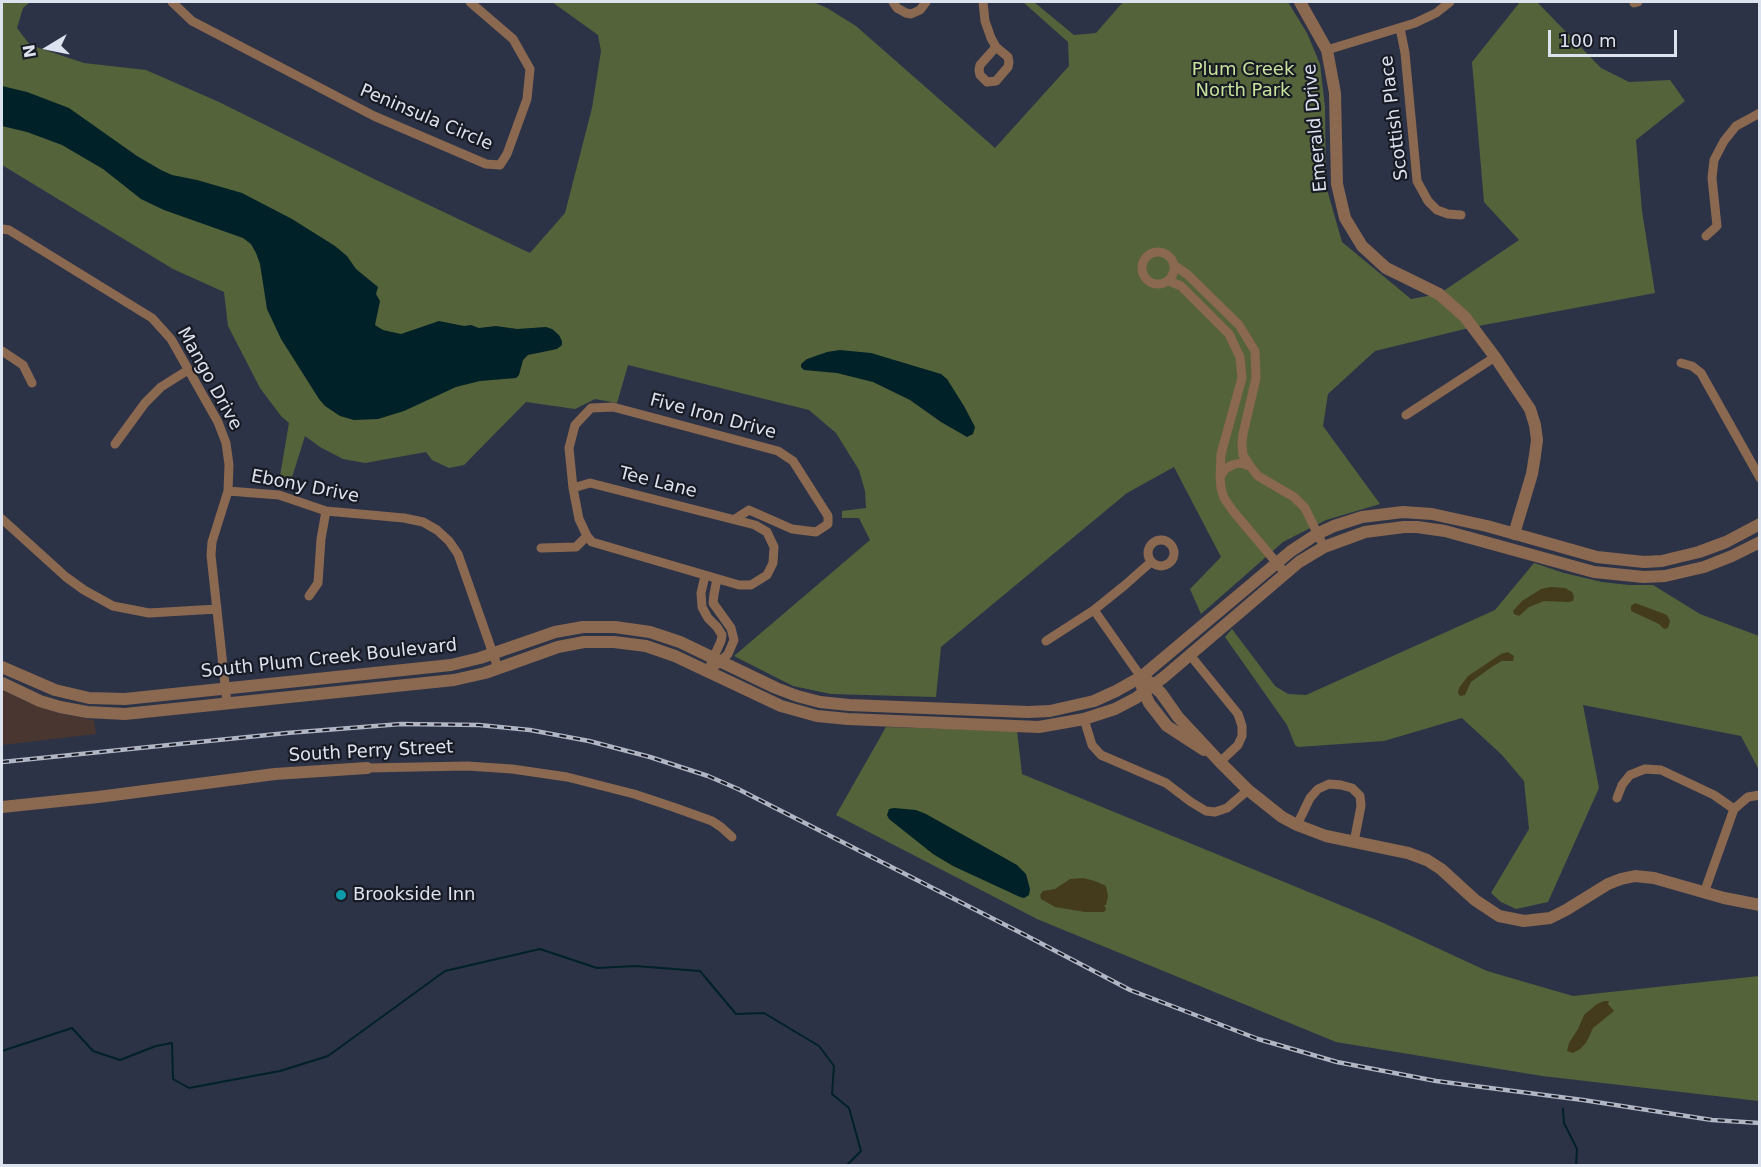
<!DOCTYPE html>
<html>
<head>
<meta charset="utf-8">
<style>
  body { margin:0 }
  #map { position:relative; width:1761px; height:1167px; overflow:hidden; background:#2c3347; font-family:"DejaVu Sans",sans-serif }
  canvas { display:block }
  .frame { position:absolute; inset:0; border:3px solid #dde2ef; pointer-events:none }
  .north { position:absolute; left:18px; top:18px; width:60px; height:60px; -webkit-text-stroke:4px #181b24; paint-order:stroke; rotate:260deg; font-size:16px; font-weight:700; line-height:24px; text-align:center; color:#dde2ef }
  .north::after { content:''; display:block; margin:auto; width:21px; height:27px; background:#dde2ef; clip-path:polygon(50% 0,100% 100%,50% 72%,0 100%) }
  .scale { position:absolute; left:1548px; top:30px; width:129px; height:27px; box-sizing:border-box; border:3px solid #dde2ef; border-top:0; padding-left:8px; font-size:18px; line-height:21px; white-space:nowrap; color:#dde2ef; -webkit-text-stroke:4px #181b24; paint-order:stroke }
</style>
</head>
<body>
<div id="map">
<canvas width="1761" height="1167"></canvas>
<div class="frame"></div>
<div class="north">N</div>
<div class="scale">100 m</div>
</div>
<script>
const ctx = document.querySelector('canvas').getContext('2d');
ctx.lineJoin = 'round';
function fillPath(path, color) { ctx.fillStyle = color; ctx.fill(path, 'evenodd'); }
const poly = rows => new Path2D(rows.map(r => 'M' + r).join(''));
function strokePath(path, color, width, dash) { ctx.strokeStyle = color; ctx.lineWidth = width; ctx.lineCap = dash ? 'butt' : 'round'; ctx.setLineDash(dash || []); ctx.stroke(path); }
function drawText(font, color, halo, rows, align = 'center') {
  ctx.font = font + ' "DejaVu Sans",sans-serif'; ctx.lineWidth = 4.5; ctx.setLineDash([]); ctx.textBaseline = 'middle'; ctx.strokeStyle = halo; ctx.fillStyle = color; for (const [text, x, y, turn = 0] of rows) {
    ctx.save(); ctx.translate(x, y); ctx.rotate((+turn || 0) * Math.PI / 180); ctx.textAlign = isNaN(turn) ? turn : align; if (halo) ctx.strokeText(text, 0, 0); ctx.fillText(text, 0, 0); ctx.restore();
  }
}
const education = poly([
  [2,690,27,702,58,713,94,720,96,734,2,745]
]);
const green = poly([
  [2,2,30,2,23,8,17,28,30,45,84,63,146,70,219,102,372,178,530,253,565,213,592,108,601,51,598,35,552,2,813,2,827,8,856,26,995,148,1069,66,1068,42,1023,2,1034,2,1074,35,1096,33,1123,2,1288,2,1307,33,1320,64,1325,107,1326,186,1342,242,1411,299,1439,294,1519,240,1484,202,1472,62,1520,2,1537,2,1601,68,1629,82,1670,80,1685,101,1636,140,1642,211,1655,293,1473,327,1375,351,1328,394,1323,426,1380,504,1326,520,1283,542,1201,614,1190,589,1221,557,1174,467,1127,493,941,647,936,697,831,694,793,686,734,656,870,540,859,518,842,518,842,511,866,508,865,491,859,470,836,433,809,410,628,365,617,403,595,399,575,409,526,402,464,465,449,468,432,460,426,452,365,463,343,459,320,447,305,436,289,487,279,482,289,423,281,416,260,388,228,326,224,292,173,269,2,165],
  [1534,563,1564,573,1602,582,1629,585,1653,585,1700,614,1759,636,1759,770,1741,736,1583,705,1599,788,1548,902,1516,909,1501,902,1491,893,1529,829,1524,781,1502,755,1462,718,1384,741,1298,747,1295,745,1287,725,1225,637,1232,629,1275,686,1288,694,1306,695,1495,610],
  [886,727,1017,731,1022,774,1379,921,1487,971,1573,996,1759,976,1759,1101,1542,1076,1336,1042,1037,919,836,815]
]);
const sand = poly([
  [1551,587,1565,588,1572,592,1574,597,1573,601,1569,602,1544,601,1529,607,1519,616,1514,614,1513,611,1522,601,1541,589],
  [1635,603,1667,615,1670,621,1668,628,1664,629,1659,624,1631,611,1631,606],
  [1508,652,1514,656,1513,661,1502,661,1493,666,1471,682,1465,695,1460,696,1458,693,1459,688,1468,676,1501,654],
  [1083,878,1095,881,1106,886,1108,896,1106,905,1104,905,1106,909,1104,912,1085,912,1055,907,1041,899,1040,895,1043,891,1055,889,1070,879],
  [1604,1001,1609,1001,1608,1004,1614,1011,1593,1028,1586,1043,1580,1049,1573,1053,1567,1051,1569,1043,1578,1029,1584,1015,1597,1004]
]);
const water = poly([
  [2,86,27,92,69,108,137,156,161,170,172,175,197,180,242,193,292,219,335,246,347,256,356,269,378,287,376,294,380,301,375,325,383,330,401,334,439,321,464,326,471,325,479,328,496,326,517,329,546,327,552,329,559,335,562,341,562,345,557,349,528,355,523,360,519,375,516,378,480,381,456,387,404,411,378,419,354,420,340,416,325,406,319,399,281,339,267,309,260,264,256,253,251,244,243,238,164,210,141,199,103,169,62,145,27,132,2,126],
  [840,350,871,353,941,374,947,379,964,406,975,427,973,434,967,437,941,422,910,400,873,382,837,373,804,370,801,367,801,364,807,359,827,352],
  [894,808,916,810,926,814,1017,865,1026,874,1030,889,1029,895,1024,898,1020,897,953,866,933,854,889,819,887,815,889,809]
]);
const stream = poly([
  [2,1051,72,1028,93,1051,120,1060,156,1046,172,1043,173,1079,189,1088,280,1071,328,1056,445,971,540,949,597,968,635,966,700,971,736,1014,764,1013,819,1046,834,1066,832,1094,849,1108,861,1151,846,1166],
  [1563,1109,1564,1123,1577,1149,1576,1166]
]);
const minor = poly([
  [172,2,192,21,374,116,486,164,500,165,507,154,527,99,530,69,513,39,470,2],
  [893,2,897,8,906,13,911,14,920,10,926,2],
  [983,2,985,21,991,38,996,47,1008,57,1009,62,1008,67,996,81,987,82,980,75,979,70,980,65,996,47],
  [1634,3,1638,2],
  [1400,28,1405,53,1417,181,1428,201,1437,210,1448,214,1461,215],
  [1327,50,1415,23,1436,13,1450,2],
  [2,229,9,230,152,318,171,339,218,422,226,443,229,465,228,491,212,542,211,555,227,703],
  [1706,236,1717,226,1712,178,1714,160,1724,141,1736,126,1760,113],
  '1142 268a16 16 0 1 1 32 0a16 16 0 1 1-32 0Z',
  [1174,265,1188,275,1239,325,1255,351,1256,378,1243,434,1242,444,1243,455,1250,466,1258,476,1294,497,1305,508,1324,547],
  [1169,281,1181,286,1229,334,1240,357,1242,378,1221,454,1220,477,1221,488,1224,498,1233,511,1286,574],
  [2,351,23,365,32,383],
  [1681,363,1692,366,1701,373,1760,478],
  [1406,415,1495,357],
  [115,444,145,403,161,387,188,370],
  [1220,477,1225,469,1232,465,1240,463,1250,466],
  [573,488,590,483,755,525,767,532,774,547,773,563,767,575,751,585,739,585,592,542,587,536,579,519,573,488,569,448,575,425,591,408,613,407,778,451,793,461,828,516,828,524,816,532,792,529,749,510,735,519],
  [228,491,279,495,326,511,404,518,423,522,437,530,449,541,458,554,498,668],
  [2,519,66,577,84,590,113,606,149,613,217,609],
  '1148 553a13 13 0 1 1 26 0a13 13 0 1 1-26 0Z',
  [541,548,576,547,587,536],
  [705,576,701,593,702,607,708,618,717,627,722,635,721,641,711,663],
  [309,596,318,583,321,539,326,511],
  [1094,610,1141,677],
  [1046,641,1094,610,1125,585,1151,562],
  [1190,655,1238,714,1242,726,1242,736,1238,745,1220,762],
  [709,672,728,654,734,640,731,628,713,603,714,594,717,579],
  [1084,719,1092,745,1101,755,1166,783,1191,802,1206,811,1215,812,1227,808,1248,790],
  [367,768,467,766,512,769,567,777,634,794,673,807,712,821,721,827,732,837],
  [1617,798,1622,785,1630,775,1645,769,1661,770,1714,795,1734,809],
  [1297,825,1310,798,1318,789,1329,784,1341,785,1352,788,1360,796,1361,806,1354,842],
  [1704,893,1734,809,1748,797,1760,795]
]);
const tertiary = poly([
  [1300,2,1327,50,1335,93,1337,184,1345,218,1362,246,1386,268,1439,294,1465,317,1495,357,1530,409,1535,425,1537,440,1535,455,1532,474,1514,534],
  [2,667,55,690,89,698,125,699,451,665,480,658,555,632,583,627,615,627,650,632,680,642,776,688,797,696,820,702,849,705,1028,712,1050,711,1094,701,1116,691,1141,677,1291,551,1317,534,1334,526,1362,517,1403,512,1432,514,1487,526,1597,557,1644,562,1662,561,1699,552,1726,542,1760,524],
  [1147,680,1161,693,1178,717,1220,762,1248,790,1282,817,1297,825,1326,836,1408,853,1427,860,1441,869,1475,900,1499,916,1524,921,1550,918,1566,910,1608,884,1621,879,1635,876,1654,878,1724,898,1760,905],
  [2,683,40,701,60,707,87,712,125,714,454,680,485,673,558,647,584,642,614,642,646,646,675,656,781,706,817,716,848,719,1039,727,1084,719,1115,709,1136,698,1164,677,1299,562,1324,547,1365,532,1404,527,1417,527,1445,531,1594,572,1644,577,1665,576,1704,567,1732,556,1760,542],
  [1142,687,1149,703,1167,726,1204,750],
  [2,807,98,797,275,774,367,768]
]);
const rail = poly([
  [2,762,287,733,401,724,479,725,530,730,589,741,650,757,708,776,738,789,1025,935,1130,990,1258,1039,1337,1062,1436,1081,1583,1100,1712,1120,1760,1123]
]);
const markers = [
  [341,895,6,"#0f9aa8"]
];
const parkNames = [
  ["Plum Creek",1243,70],
  ["North Park",1243,91]
];
const streetNames = [
  ["Peninsula Circle",426,118,23],
  ["Scottish Place",1395,118,-97],
  ["Emerald Drive",1316,128,-95],
  ["Mango Drive",209,379,61],
  ["Five Iron Drive",713,417,15],
  ["Tee Lane",658,483,14],
  ["Ebony Drive",305,487,11],
  ["South Plum Creek Boulevard",329,659,-6],
  ["South Perry Street",371,752,-3]
];
const poiNames = [
  ["Brookside Inn",353,895]
];
fillPath(education, '#4a3630');
fillPath(green, '#54633a');
fillPath(sand, '#433b1b');
fillPath(water, '#002127');
strokePath(stream, '#002127', 2);
strokePath(minor, '#8b6850', 9);
strokePath(tertiary, '#8b6850', 12);
strokePath(rail, '#b0b6c4', 4.5);
strokePath(rail, '#181b24', 2, [7]);
for (const [x, y, r, color] of markers) { const dot = new Path2D(); dot.arc(x, y, r, 0, 2 * Math.PI); ctx.fillStyle = color; ctx.fill(dot); strokePath(dot, '#181b24', 2); }
drawText('18px', '#c8e39c', '#181b24', parkNames);
drawText('18px', '#dde2ef', '#181b24', streetNames);
drawText('18px', '#dde2ef', '#181b24', poiNames, 'left');
</script>
</body>
</html>
